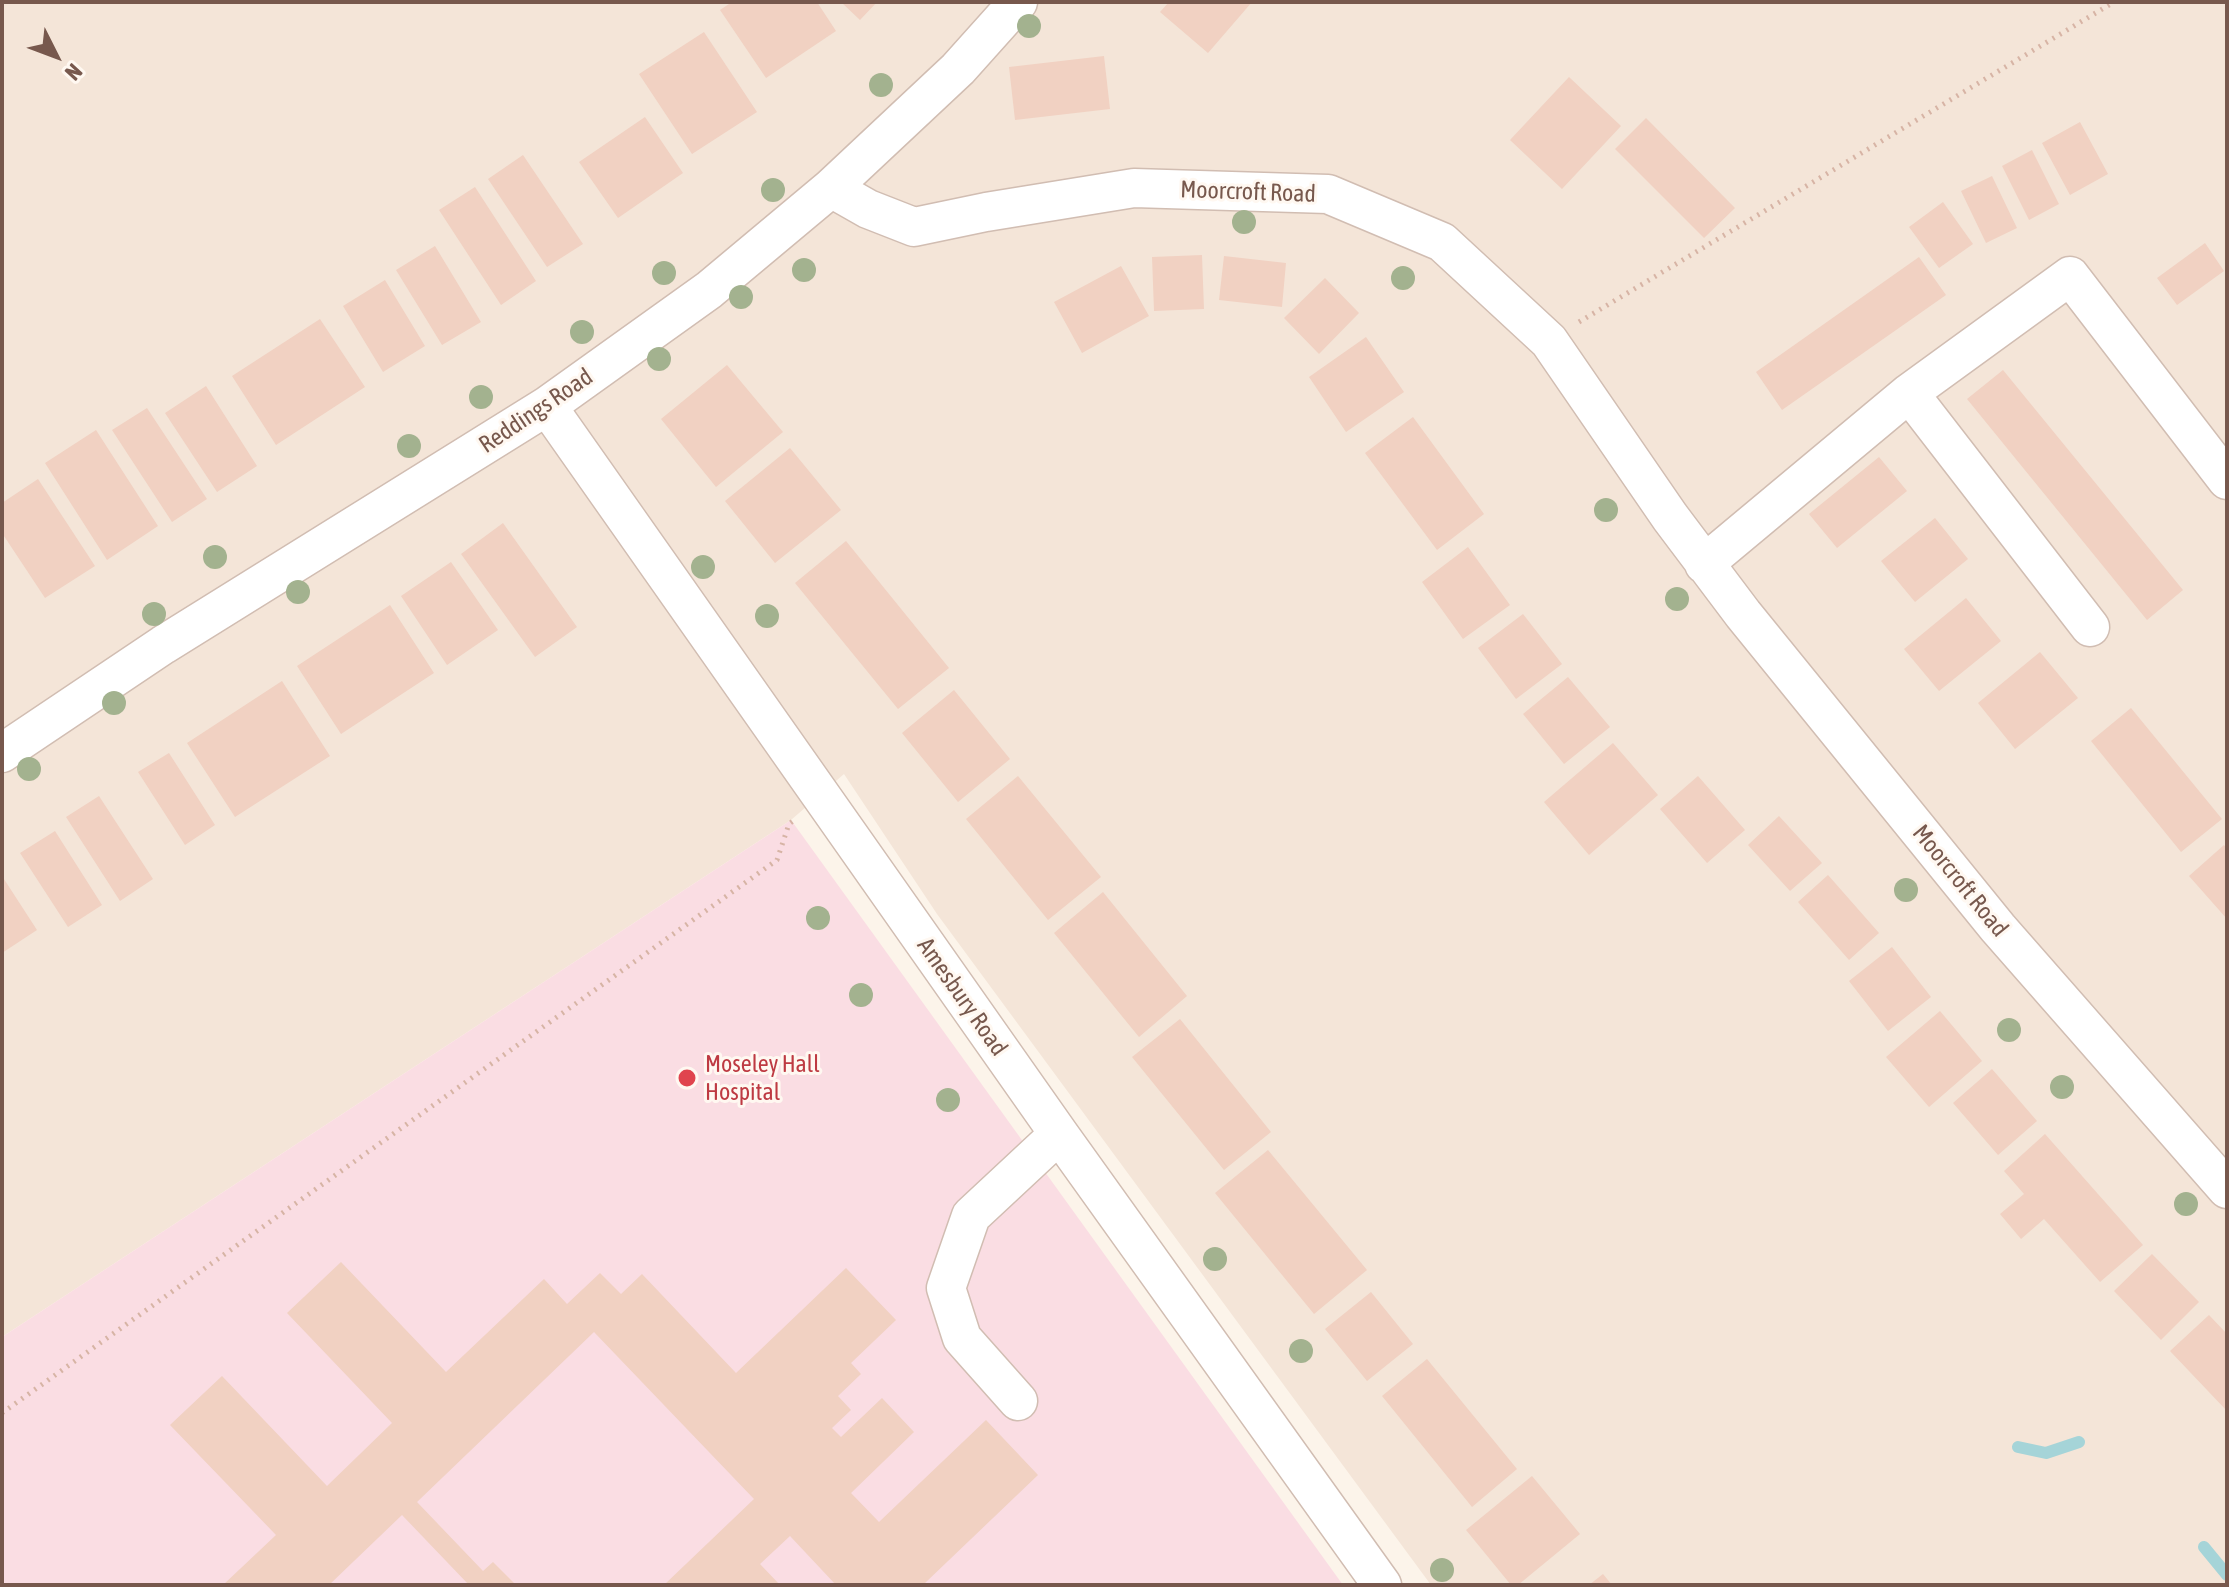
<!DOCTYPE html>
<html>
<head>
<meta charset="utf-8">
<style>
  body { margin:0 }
  #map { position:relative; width:2229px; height:1587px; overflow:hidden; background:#fcf4ea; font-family:"Asap Condensed",sans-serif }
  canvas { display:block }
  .frame { position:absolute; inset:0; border:4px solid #77584d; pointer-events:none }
  .north { position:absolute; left:16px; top:16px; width:80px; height:80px; -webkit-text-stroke:6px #fff8f1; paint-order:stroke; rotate:132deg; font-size:22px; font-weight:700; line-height:32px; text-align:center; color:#77584d }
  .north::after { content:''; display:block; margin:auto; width:28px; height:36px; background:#77584d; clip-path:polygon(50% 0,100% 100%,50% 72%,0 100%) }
</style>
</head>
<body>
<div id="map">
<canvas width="2229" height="1587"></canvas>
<div class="frame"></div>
<div class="north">N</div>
</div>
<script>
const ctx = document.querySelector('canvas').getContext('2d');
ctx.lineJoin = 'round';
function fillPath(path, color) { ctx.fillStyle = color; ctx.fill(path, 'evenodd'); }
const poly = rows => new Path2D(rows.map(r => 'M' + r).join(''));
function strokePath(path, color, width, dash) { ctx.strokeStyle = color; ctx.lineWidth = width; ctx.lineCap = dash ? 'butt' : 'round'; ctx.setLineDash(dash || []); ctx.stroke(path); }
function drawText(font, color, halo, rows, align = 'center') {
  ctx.font = font + ' "Asap Condensed",sans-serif'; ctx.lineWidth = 6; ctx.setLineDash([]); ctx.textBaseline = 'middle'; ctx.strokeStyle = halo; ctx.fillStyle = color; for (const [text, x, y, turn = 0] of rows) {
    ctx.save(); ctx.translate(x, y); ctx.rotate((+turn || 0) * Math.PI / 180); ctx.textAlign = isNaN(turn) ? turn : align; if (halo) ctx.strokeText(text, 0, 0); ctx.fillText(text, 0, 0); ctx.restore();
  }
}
const residential = poly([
  [2,2,2227,2,2227,1585,1431,1585,937,914,844,774,791,820,2,1337]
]);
const medical = poly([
  [791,820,1343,1585,2,1585,2,1337]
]);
const stream = poly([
  [2018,1447,2046,1453,2079,1442],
  [2204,1547,2227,1575]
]);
const building = poly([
  [732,2,817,2,836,31,766,78,720,10],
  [841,2,877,2,860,20],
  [1169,2,1252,2,1208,53,1160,12],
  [704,32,757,112,692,154,639,74],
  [1104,56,1110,109,1015,120,1009,67],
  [1569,77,1621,126,1562,189,1510,140],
  [645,117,683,173,618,218,579,162],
  [1646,118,1735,208,1704,238,1615,149],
  [2080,122,2108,174,2070,195,2042,143],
  [2032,150,2059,204,2029,220,2002,166],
  [523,155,583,244,547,267,488,179],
  [1992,176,2017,228,1986,243,1961,191],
  [475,187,536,281,501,305,439,210],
  [1943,202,1973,244,1939,268,1909,227],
  [2205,243,2224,271,2177,305,2157,278],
  [435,246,481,322,442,345,396,270],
  [1202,255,1204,309,1154,311,1152,257],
  [1224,256,1286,263,1282,307,1219,300],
  [1919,257,1946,295,1782,410,1756,372],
  [1121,266,1149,316,1082,353,1054,302],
  [1325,278,1359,313,1319,354,1284,318],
  [385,280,425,346,383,372,343,306],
  [320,319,365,387,276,445,232,376],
  [1366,337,1404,392,1346,432,1309,377],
  [727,365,783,432,716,487,661,419],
  [2003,370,2183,590,2147,620,1967,399],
  [206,386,257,466,217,492,165,413],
  [147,408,207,499,172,522,112,430],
  [1413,417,1484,514,1437,550,1365,453],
  [96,430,158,526,107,560,45,463],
  [790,448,841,510,775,563,725,501],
  [1879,457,1907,491,1837,548,1809,514],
  [38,479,95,566,45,598,2,533,2,503],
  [1935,518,1968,559,1915,602,1881,561],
  [503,523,577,627,535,657,461,554],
  [846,541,949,668,898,709,795,583],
  [1468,547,1510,605,1463,639,1422,582],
  [451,562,498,630,447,665,401,596],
  [1966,598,2001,641,1939,691,1904,649],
  [390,605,434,673,341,734,297,666],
  [1523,614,1562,664,1516,699,1478,648],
  [2040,652,2078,698,2015,749,1978,703],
  [1568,677,1610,727,1564,764,1523,714],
  [282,681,330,756,235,817,187,743],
  [954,690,1010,759,958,802,902,733],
  [2131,708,2222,819,2181,852,2091,741],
  [1613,743,1658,795,1589,855,1544,802],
  [169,753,215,825,185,845,138,772],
  [1018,776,1101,877,1048,920,966,819],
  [1698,776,1745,830,1707,863,1660,809],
  [99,796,153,879,120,901,66,817],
  [1779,816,1822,863,1790,891,1748,845],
  [55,831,102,905,68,927,20,853],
  [2224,845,2227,849,2227,919,2189,876],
  [1828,875,1879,933,1849,960,1798,902],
  [2,876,37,930,2,953],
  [1103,892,1187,996,1139,1037,1054,933],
  [1892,947,1931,997,1888,1031,1849,981],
  [1940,1011,1982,1061,1929,1107,1886,1057],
  [1180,1019,1271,1132,1224,1170,1132,1057],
  [1992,1069,2037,1121,1998,1155,1953,1103],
  [2045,1134,2143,1245,2100,1282,2044,1219,2021,1239,2000,1214,2024,1194,2004,1171],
  [1268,1150,1367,1270,1314,1314,1215,1193],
  [2152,1254,2199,1302,2161,1340,2114,1291],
  [341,1262,446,1372,544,1279,567,1304,600,1273,621,1294,642,1274,736,1373,846,1268,896,1320,851,1363,861,1374,838,1396,851,1410,832,1428,841,1437,882,1398,914,1432,851,1493,879,1522,986,1420,1038,1475,925,1583,927,1585,836,1585,790,1536,760,1564,780,1585,664,1585,754,1499,594,1332,417,1502,483,1571,493,1562,516,1585,469,1585,402,1515,329,1585,223,1585,276,1535,170,1425,222,1376,327,1486,392,1423,287,1313],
  [1371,1292,1413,1344,1367,1381,1325,1329],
  [2209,1315,2227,1334,2227,1411,2170,1351],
  [1427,1359,1517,1469,1472,1507,1382,1396],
  [1532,1476,1580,1534,1518,1585,1511,1585,1466,1530],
  [1603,1574,1612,1585,1589,1585]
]);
const path = poly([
  [1579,322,2114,2],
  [2,1413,777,860,789,824,793,821]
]);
const minor = poly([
  [831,188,868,209,914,227,986,212,1134,188,1328,194,1442,242,1549,341,1670,517,1743,614,1998,928,2227,1189],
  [1909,393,2090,627],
  [547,406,1059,1134,1382,1585],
  [1704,564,1909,393,2070,276,2227,480],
  [2,753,163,645,547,406,709,290,831,188,958,69,1018,2],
  [1018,1401,962,1338,946,1288,971,1216,1059,1134]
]);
const trees = [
  [1029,26],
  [881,85],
  [773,190],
  [1244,222],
  [804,270],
  [664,273],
  [1403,278],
  [741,297],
  [582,332],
  [659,359],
  [481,397],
  [409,446],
  [1606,510],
  [215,557],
  [703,567],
  [298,592],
  [1677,599],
  [154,614],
  [767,616],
  [114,703],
  [29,769],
  [1906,890],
  [818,918],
  [861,995],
  [2009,1030],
  [2062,1087],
  [948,1100],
  [2186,1204],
  [1215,1259],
  [1301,1351],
  [1442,1570]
];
const markers = [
  [687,1078,10,"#e0444e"]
];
const streetNames = [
  ["Moorcroft Road",1248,192,2],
  ["Reddings Road",536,411,-34],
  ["Moorcroft Road",1960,881,51],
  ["Amesbury Road",962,997,55]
];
const healthNames = [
  ["Moseley Hall",705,1064],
  ["Hospital",705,1092]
];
fillPath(residential, '#f4e5d8');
fillPath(medical, '#fadde3');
strokePath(stream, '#a5d4d8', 12);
fillPath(building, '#f1d1c2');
strokePath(minor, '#d1bdb2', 41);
strokePath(path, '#d7b4a5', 5, [2, 6]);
strokePath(minor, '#fff', 38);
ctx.fillStyle = '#a3b28f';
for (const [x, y] of trees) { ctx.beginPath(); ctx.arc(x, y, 12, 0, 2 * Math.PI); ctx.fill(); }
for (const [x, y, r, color] of markers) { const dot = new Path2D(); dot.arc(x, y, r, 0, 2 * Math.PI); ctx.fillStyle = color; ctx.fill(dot); strokePath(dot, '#fff8f1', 3); }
drawText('24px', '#77584d', '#fff8f1', streetNames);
drawText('24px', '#be3a42', '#fff8f1', healthNames, 'left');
</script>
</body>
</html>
